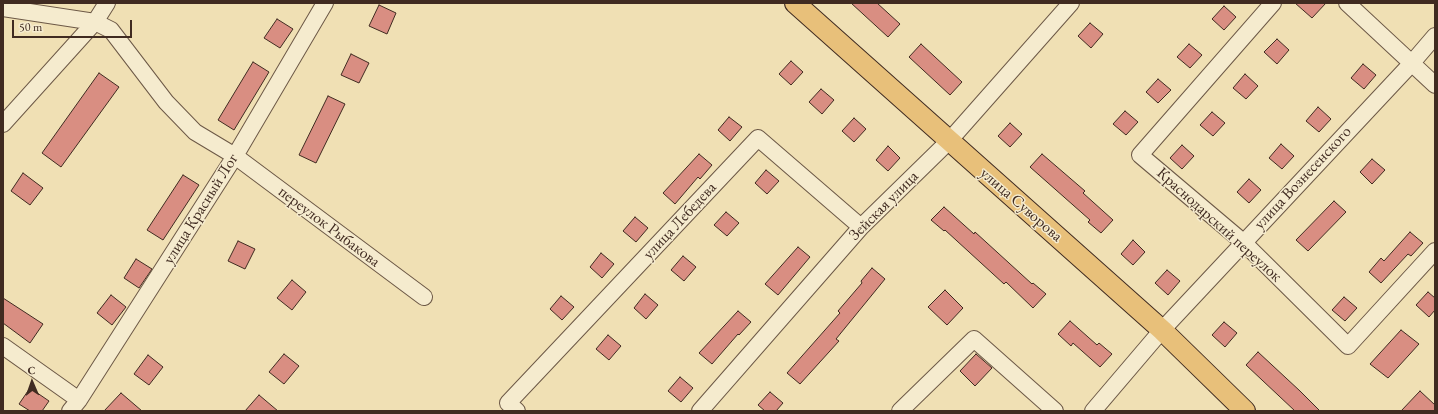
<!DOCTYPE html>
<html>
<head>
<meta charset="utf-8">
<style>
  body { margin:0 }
  #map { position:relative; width:1438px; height:414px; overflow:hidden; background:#f0e0b4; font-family:"EB Garamond",serif }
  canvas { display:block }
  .frame { position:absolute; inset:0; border:4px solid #402b21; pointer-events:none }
  .north { position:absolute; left:12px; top:362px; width:40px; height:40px; -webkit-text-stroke:3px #f5ebce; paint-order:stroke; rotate:358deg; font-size:11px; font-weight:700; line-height:16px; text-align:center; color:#402b21 }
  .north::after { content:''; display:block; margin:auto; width:14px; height:18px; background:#402b21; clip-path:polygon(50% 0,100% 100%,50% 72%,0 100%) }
  .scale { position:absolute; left:12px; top:20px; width:120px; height:18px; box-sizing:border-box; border:2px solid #402b21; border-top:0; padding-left:5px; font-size:12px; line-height:14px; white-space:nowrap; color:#402b21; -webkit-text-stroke:3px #f5ebce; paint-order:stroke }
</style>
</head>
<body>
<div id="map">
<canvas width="1438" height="414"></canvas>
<div class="frame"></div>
<div class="north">С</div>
<div class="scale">50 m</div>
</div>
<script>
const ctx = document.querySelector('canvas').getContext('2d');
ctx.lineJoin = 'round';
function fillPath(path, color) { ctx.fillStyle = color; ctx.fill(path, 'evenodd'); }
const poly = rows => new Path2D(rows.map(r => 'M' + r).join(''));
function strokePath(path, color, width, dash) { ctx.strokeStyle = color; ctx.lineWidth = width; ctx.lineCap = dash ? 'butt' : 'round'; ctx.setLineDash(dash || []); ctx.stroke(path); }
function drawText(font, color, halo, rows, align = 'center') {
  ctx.font = font + ' "EB Garamond",serif'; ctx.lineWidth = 3; ctx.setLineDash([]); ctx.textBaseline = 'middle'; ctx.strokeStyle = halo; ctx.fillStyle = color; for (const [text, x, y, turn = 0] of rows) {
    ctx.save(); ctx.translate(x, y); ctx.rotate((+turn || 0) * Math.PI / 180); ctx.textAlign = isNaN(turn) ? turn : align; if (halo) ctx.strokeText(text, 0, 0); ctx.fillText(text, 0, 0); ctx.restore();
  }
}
const building = poly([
  [851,3,877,3,900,24,888,37,851,3],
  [1295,3,1326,3,1312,18,1295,3],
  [379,5,396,13,387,34,369,26,379,5],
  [1224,6,1236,17,1224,30,1212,19,1224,6],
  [277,19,293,29,280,48,264,38,277,19],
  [1090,23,1103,34,1091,48,1078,36,1090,23],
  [1277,39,1289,50,1277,64,1264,52,1277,39],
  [921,44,962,82,950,95,909,57,921,44],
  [1189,44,1202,55,1190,68,1177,57,1189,44],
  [351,54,369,63,359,83,341,75,351,54],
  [791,61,803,72,791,85,779,74,791,61],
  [253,62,269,72,234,130,218,120,253,62],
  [1363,64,1376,75,1364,89,1351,78,1363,64],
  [99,73,119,87,61,167,42,153,99,73],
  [1245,74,1258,86,1246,99,1233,88,1245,74],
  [1158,79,1171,90,1158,103,1146,92,1158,79],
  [821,89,834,100,822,114,809,102,821,89],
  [328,96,345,104,316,163,299,155,328,96],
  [1318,107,1331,119,1319,132,1306,121,1318,107],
  [1125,111,1138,122,1126,135,1113,124,1125,111],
  [1212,112,1225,123,1213,136,1200,125,1212,112],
  [729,117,742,127,730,141,718,130,729,117],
  [854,118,866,129,854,142,842,131,854,118],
  [1010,123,1022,134,1010,147,998,136,1010,123],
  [1281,144,1294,156,1282,169,1269,158,1281,144],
  [1182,145,1194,156,1182,169,1170,158,1182,145],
  [888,146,900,158,888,171,876,160,888,146],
  [699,154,712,165,700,179,698,177,675,204,663,193,699,154],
  [1042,154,1085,191,1083,193,1113,220,1101,233,1088,222,1090,220,1030,167,1042,154],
  [1372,159,1385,170,1372,184,1360,172,1372,159],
  [766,170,779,181,767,194,755,183,766,170],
  [23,173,43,188,30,205,11,191,23,173],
  [183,175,199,185,163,240,147,230,183,175],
  [1249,179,1261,190,1249,203,1237,192,1249,179],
  [1334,201,1346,212,1308,251,1296,240,1334,201],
  [944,207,974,234,975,232,1032,284,1033,283,1046,294,1033,308,1006,282,1004,284,945,230,944,231,931,220,944,207],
  [726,212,739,223,727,236,714,225,726,212],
  [635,217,648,228,636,242,623,231,635,217],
  [1410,232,1423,243,1411,256,1408,254,1381,283,1369,272,1381,258,1384,261,1410,232],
  [1133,240,1145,252,1133,265,1121,254,1133,240],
  [238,241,255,249,245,269,228,261,238,241],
  [798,247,810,257,778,295,765,284,798,247],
  [601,253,614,264,602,278,590,267,601,253],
  [683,256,696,267,684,281,671,270,683,256],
  [136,259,152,269,139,288,124,278,136,259],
  [872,268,885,279,836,339,839,341,800,384,787,373,840,313,838,311,862,283,861,281,872,268],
  [1167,270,1180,281,1168,295,1155,283,1167,270],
  [292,280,306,292,292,310,277,298,292,280],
  [945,290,963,308,947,325,928,307,945,290],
  [1428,292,1435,298,1435,310,1429,317,1416,305,1428,292],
  [645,294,658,305,646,319,634,308,645,294],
  [111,295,126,307,112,325,97,313,111,295],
  [561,296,574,307,562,320,550,309,561,296],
  [1344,297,1357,308,1345,321,1332,310,1344,297],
  [3,298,43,324,30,343,3,323,3,298],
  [738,311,751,322,739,335,738,334,712,364,699,353,738,311],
  [1070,321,1097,345,1099,343,1112,354,1100,367,1073,343,1071,346,1058,334,1070,321],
  [1224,322,1237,333,1225,347,1212,335,1224,322],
  [1401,330,1419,344,1388,378,1370,364,1401,330],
  [608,335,621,346,609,360,596,349,608,335],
  [1258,352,1300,391,1320,411,1295,411,1246,365,1258,352],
  [284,354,299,366,284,384,269,372,284,354],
  [976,354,992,368,975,386,960,371,976,354],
  [148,355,163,367,149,385,134,374,148,355],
  [680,377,693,388,681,402,668,391,680,377],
  [30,388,49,401,42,411,30,411,19,404,30,388],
  [1420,391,1435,405,1435,411,1401,411,1420,391],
  [770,392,783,403,776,411,765,411,758,405,770,392],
  [121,393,142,411,104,411,121,393],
  [259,395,278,411,245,411,259,395]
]);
const minor = poly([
  [1273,3,1140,155,1243,242,1348,346,1435,251],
  [1347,3,1435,85],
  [3,8,95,22,111,30,166,102,195,132,235,156,424,297],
  [3,124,95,22,107,3],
  [3,346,79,400],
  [70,411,79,400,235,156,325,3],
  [517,411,508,403,758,138,861,227],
  [700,411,861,227,949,141,1071,3],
  [900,411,974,339,1055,411],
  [1093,411,1162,330,1411,64,1435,36]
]);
const major = poly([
  [795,3,1162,330,1245,411]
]);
const streetNames = [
  ["улица Вознесенского",1303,178,-47],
  ["улица Суворова",1021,205,41],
  ["Зейская улица",884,206,-45],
  ["улица Красный Лог",201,209,-58],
  ["улица Лебедева",680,221,-47],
  ["Краснодарский переулок",1219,225,42],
  ["переулок Рыбакова",329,227,37]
];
fillPath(building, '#d98e82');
strokePath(building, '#402b21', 1);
strokePath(minor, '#6c5846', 18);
strokePath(major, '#402b21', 22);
strokePath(minor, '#f5ebce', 16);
strokePath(major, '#e8c07a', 20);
drawText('16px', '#402b21', '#f5ebce', streetNames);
</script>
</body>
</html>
